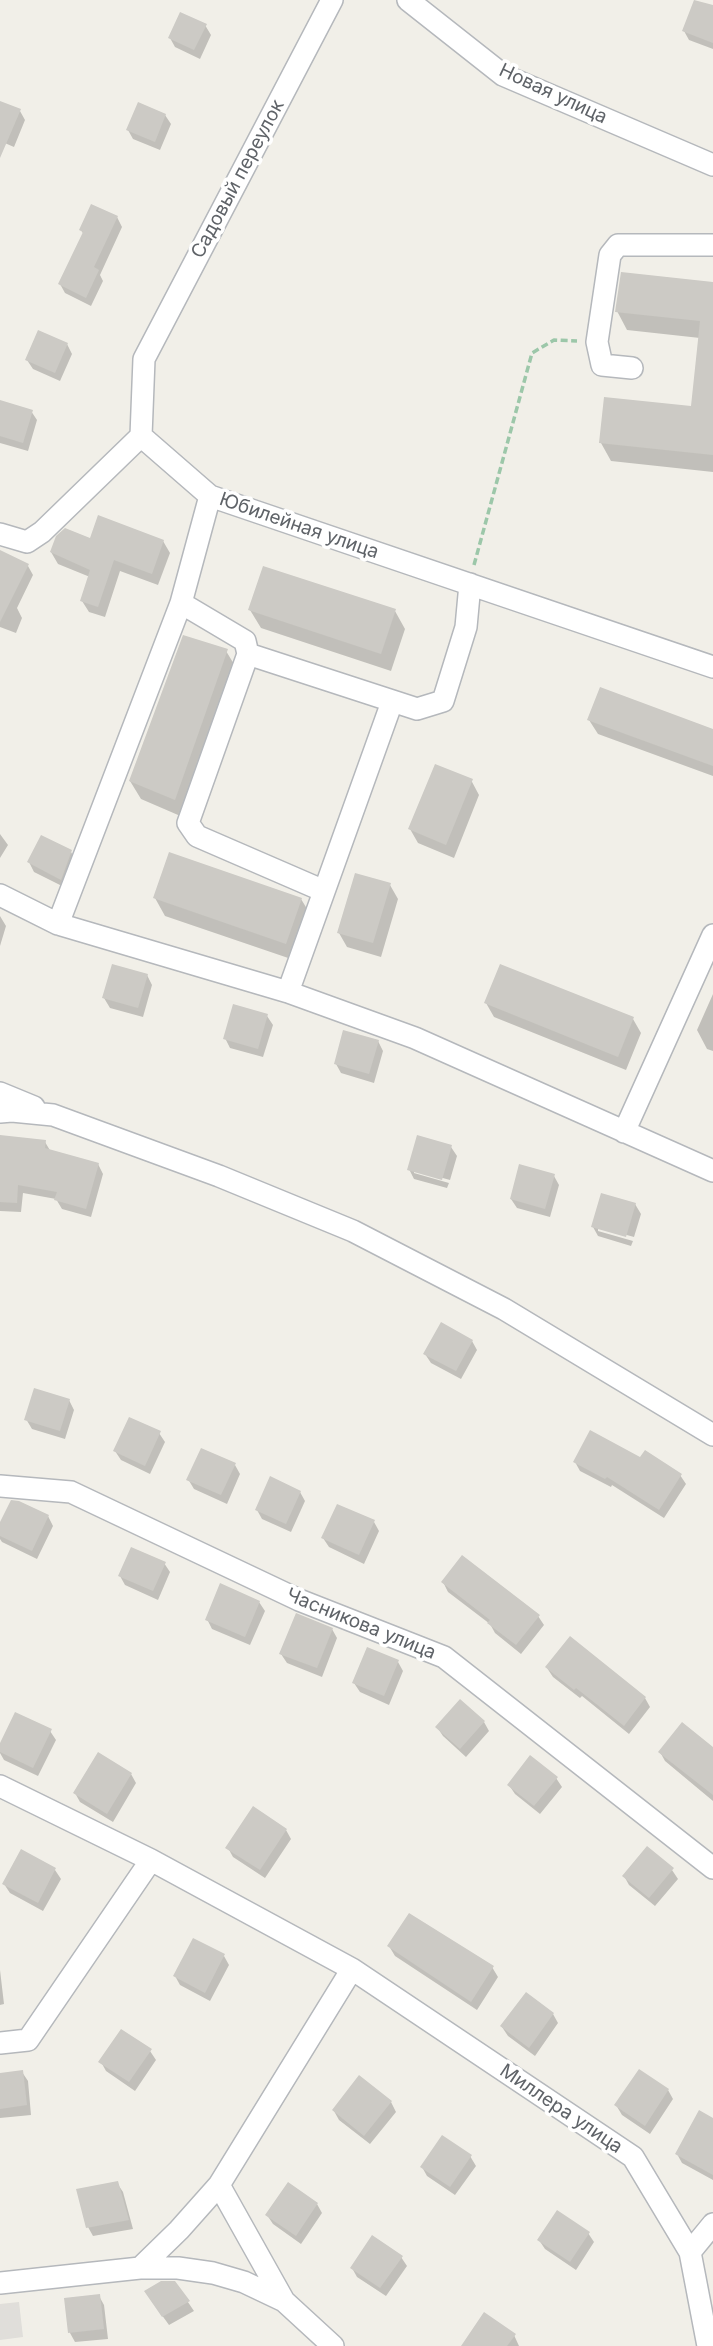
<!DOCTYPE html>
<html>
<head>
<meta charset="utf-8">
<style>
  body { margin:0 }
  canvas { display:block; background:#f1efe8 }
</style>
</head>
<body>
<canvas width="713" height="2346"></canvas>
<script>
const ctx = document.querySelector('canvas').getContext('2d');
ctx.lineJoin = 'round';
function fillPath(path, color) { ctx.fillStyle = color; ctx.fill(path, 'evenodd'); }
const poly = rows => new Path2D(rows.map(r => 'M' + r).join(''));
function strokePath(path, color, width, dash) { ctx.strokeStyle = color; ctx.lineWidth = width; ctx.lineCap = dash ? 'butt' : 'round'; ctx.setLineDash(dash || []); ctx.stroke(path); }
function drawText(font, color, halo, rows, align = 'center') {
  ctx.font = font + ' Inter,sans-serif'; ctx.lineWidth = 7; ctx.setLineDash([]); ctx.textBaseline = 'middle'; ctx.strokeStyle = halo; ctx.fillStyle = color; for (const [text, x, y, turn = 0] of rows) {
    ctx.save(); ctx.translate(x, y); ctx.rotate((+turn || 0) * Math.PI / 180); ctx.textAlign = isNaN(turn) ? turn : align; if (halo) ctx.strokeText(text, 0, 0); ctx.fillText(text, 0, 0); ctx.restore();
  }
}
const industrial = poly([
  [19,2302,23,2337,0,2340,0,2304]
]);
const shadow = poly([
  [713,7,713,49,689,40,684,31],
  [205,25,211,35,200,59,175,47,170,38],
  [0,103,20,111,25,120,14,147,0,141],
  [165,115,171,124,160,150,133,139,128,130],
  [117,217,122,227,100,275,103,281,91,306,65,293,60,284,84,235,81,230],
  [713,283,713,472,611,461,601,443,693,408,700,338,627,330,617,311],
  [67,344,72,354,60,381,33,369,27,360],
  [0,404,31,411,37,420,28,451,0,443],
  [91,540,163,541,170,553,158,585,120,571,105,617,89,612,82,601,90,577,58,564,51,552],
  [0,552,28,566,33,575,17,608,22,618,16,633,0,627],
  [250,610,395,611,405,629,391,671,261,628],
  [226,651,237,669,185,818,141,799,130,781],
  [589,720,713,730,713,776,598,734],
  [471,780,479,795,454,858,418,843,410,829],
  [0,834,8,845,0,858],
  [71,852,76,861,66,888,34,872,29,862],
  [390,885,398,899,381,957,347,947,339,933],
  [155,898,301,899,312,917,297,961,165,916],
  [0,916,6,926,0,946],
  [147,975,152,985,143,1017,110,1008,104,998],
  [713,994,713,1051,707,1049,697,1030],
  [486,1003,633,1019,641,1033,626,1070,494,1017],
  [267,1016,273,1025,263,1057,230,1048,225,1038],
  [378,1041,383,1051,374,1083,341,1073,336,1064],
  [0,1137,45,1142,51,1152,98,1164,103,1174,91,1217,62,1209,56,1199,23,1193,21,1212,0,1211],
  [451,1147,457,1156,450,1180,414,1170,414,1173,449,1183,447,1188,414,1179,409,1169],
  [554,1176,559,1185,550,1217,517,1208,511,1199],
  [635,1204,641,1214,634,1237,598,1227,598,1231,633,1241,631,1246,598,1236,593,1227],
  [472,1341,477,1350,461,1379,431,1363,425,1354],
  [69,1400,74,1410,65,1439,32,1429,26,1419],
  [159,1433,165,1442,150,1474,121,1460,115,1451],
  [641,1459,680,1475,686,1484,664,1518,612,1485,611,1487,580,1471,575,1462],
  [235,1465,240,1474,227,1504,194,1489,188,1479],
  [300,1492,305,1501,291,1532,262,1519,257,1510],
  [48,1516,53,1526,37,1559,2,1542,0,1539,0,1526],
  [374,1522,379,1531,364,1564,329,1547,323,1538],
  [164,1563,170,1572,158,1600,125,1585,120,1576],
  [443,1582,538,1616,544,1625,521,1654,495,1633,490,1624,448,1592],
  [259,1602,265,1611,250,1645,212,1629,207,1619],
  [332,1629,337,1638,322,1677,287,1663,281,1654],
  [398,1662,403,1671,389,1705,360,1692,354,1683],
  [547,1668,645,1698,650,1707,629,1734,582,1696,580,1698,553,1677],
  [484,1722,489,1731,466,1757,443,1736,437,1727],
  [50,1731,56,1740,38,1776,4,1760,0,1753,0,1747],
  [713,1751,713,1801,665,1761,660,1752],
  [131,1774,136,1783,113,1822,80,1802,75,1793],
  [556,1778,562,1787,540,1814,515,1794,509,1785],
  [286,1830,291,1839,265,1878,233,1857,228,1848],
  [22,1852,55,1870,61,1879,43,1911,10,1893,4,1884],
  [672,1870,678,1879,655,1906,629,1885,624,1876],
  [389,1946,492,1967,498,1977,477,2010,395,1956],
  [224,1956,229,1965,210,2001,180,1985,175,1976],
  [0,1970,4,2004,0,2005],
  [553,2014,558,2023,535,2056,508,2036,502,2027],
  [150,2051,156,2060,135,2091,106,2071,101,2062],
  [22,2072,28,2081,31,2115,0,2118,0,2075],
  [668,2090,673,2099,650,2134,622,2115,616,2105],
  [391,2102,396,2112,370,2144,339,2120,334,2111],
  [713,2120,713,2180,682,2163,677,2154],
  [470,2156,476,2166,455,2195,427,2176,422,2167],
  [117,2183,123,2192,133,2229,93,2236,88,2227],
  [317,2204,322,2213,301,2244,273,2224,267,2215],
  [588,2233,594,2242,576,2270,545,2249,539,2240],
  [401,2257,407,2266,386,2296,357,2277,352,2268],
  [175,2283,194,2311,169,2325,151,2300],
  [99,2296,104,2305,108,2339,75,2342,70,2333,66,2300],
  [514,2335,519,2346,463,2346]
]);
const building = poly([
  [694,0,713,5,713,43,682,31],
  [180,12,207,24,194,50,168,38],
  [0,101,21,109,0,158],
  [138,102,166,114,155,142,126,130],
  [91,204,118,216,94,267,99,270,86,298,58,284,83,232,79,230],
  [621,272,713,282,713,455,599,443,604,397,691,406,700,321,615,312],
  [38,330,68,343,55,373,25,360],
  [0,400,33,410,23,443,0,436],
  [98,515,164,540,152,574,114,560,98,607,80,601,90,570,50,552,56,536,65,528,90,538],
  [0,550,29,564,0,622],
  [263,566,396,609,381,654,248,610],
  [183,635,228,649,175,800,129,781],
  [600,687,713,729,713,766,587,720],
  [435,764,473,779,446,845,408,829],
  [41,835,72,850,61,880,27,862],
  [169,852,302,898,286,944,153,898],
  [355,873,391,883,373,943,337,933],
  [112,964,148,974,138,1008,102,998],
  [500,964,634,1017,618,1057,484,1003],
  [233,1004,268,1014,258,1049,223,1039],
  [343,1030,379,1040,369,1074,334,1064],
  [0,1135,46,1140,45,1148,99,1163,86,1209,54,1200,57,1192,18,1185,17,1203,0,1202],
  [417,1135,452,1145,442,1180,407,1170],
  [519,1164,555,1174,545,1209,510,1199],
  [601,1193,636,1203,626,1237,591,1227],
  [441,1322,473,1340,456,1371,423,1354],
  [34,1388,70,1399,60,1431,24,1420],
  [129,1417,161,1431,145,1466,113,1451],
  [590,1430,640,1457,645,1450,682,1474,659,1510,607,1477,605,1479,573,1462],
  [201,1448,236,1463,221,1495,186,1480],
  [270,1476,301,1491,286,1524,255,1510],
  [11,1500,19,1501,49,1515,32,1551,0,1536,0,1522],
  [337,1504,375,1520,359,1555,321,1538],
  [131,1547,166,1562,153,1591,118,1576],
  [462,1555,540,1615,516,1645,487,1623,490,1620,441,1582],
  [220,1583,260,1601,245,1637,205,1620],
  [296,1613,333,1628,317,1668,279,1654],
  [570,1636,646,1697,624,1726,576,1688,574,1690,545,1667],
  [367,1647,399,1660,384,1696,352,1683],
  [460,1699,485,1721,460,1749,435,1727],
  [15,1712,52,1729,33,1768,0,1752,0,1743],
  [682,1722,713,1747,713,1795,658,1752],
  [98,1752,132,1773,107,1814,73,1793],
  [530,1755,558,1777,534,1806,507,1785],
  [253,1806,287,1829,260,1870,225,1848],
  [647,1846,674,1868,649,1898,622,1876],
  [21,1849,56,1868,38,1903,2,1884],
  [409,1913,494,1966,471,2002,387,1946],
  [193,1938,225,1954,205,1993,173,1976],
  [526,1992,554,2013,529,2048,500,2026],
  [121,2029,152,2049,129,2082,98,2062],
  [639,2069,669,2089,645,2126,614,2105],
  [23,2070,27,2105,0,2109,0,2073],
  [359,2075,392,2101,364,2136,332,2110],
  [699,2110,713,2118,713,2175,675,2154],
  [442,2135,472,2155,450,2187,420,2167],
  [118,2181,129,2220,86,2228,76,2189],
  [288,2182,318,2203,296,2236,265,2215],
  [557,2210,590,2232,570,2262,537,2240],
  [372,2235,403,2256,380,2288,350,2268],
  [161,2281,175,2281,190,2301,162,2317,144,2291],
  [100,2294,104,2329,68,2333,64,2298],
  [484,2312,516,2334,507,2346,461,2346]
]);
const path = poly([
  [474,565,532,353,554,340,577,341]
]);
const minor = poly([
  [332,0,144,359,141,436,210,496,713,667],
  [408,0,503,75,713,165],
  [632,368,602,365,597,342,610,255,618,245,713,245],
  [210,496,181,603,58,924,288,992],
  [0,534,27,542,42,532,141,436],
  [181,603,245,641,248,654,188,823,197,836,324,891],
  [248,654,417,709,443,701,466,627,470,584],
  [392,702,288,992,415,1038,713,1171],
  [0,895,58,924],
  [0,1093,34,1107],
  [0,1112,12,1111,53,1115,219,1176,353,1231,504,1309,713,1435],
  [624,1132,713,935],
  [0,1486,71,1492,299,1600,444,1657,713,1868],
  [0,1786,151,1860,352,1969,633,2157,690,2252,708,2346],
  [0,2043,28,2040,151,1860],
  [219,2185,284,2301,333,2346],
  [690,2252,713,2224],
  [140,2268,178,2268,213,2273,244,2282,284,2301],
  [0,2283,140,2268,179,2230,219,2185,352,1969]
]);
const streetNames = [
  ["Новая улица",553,94,25],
  ["Садовый переулок",238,179,-62],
  ["Юбилейная улица",299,526,19],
  ["Часникова улица",361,1624,22],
  ["Миллера улица",561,2109,34]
];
fillPath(industrial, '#e0deda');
fillPath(shadow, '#0003');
fillPath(building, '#cccac5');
strokePath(minor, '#b5b8bc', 24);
strokePath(path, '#9cc7a9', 3.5, [7, 3.5]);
strokePath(minor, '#fff', 21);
drawText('19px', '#5f6368', '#fff', streetNames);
</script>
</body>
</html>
